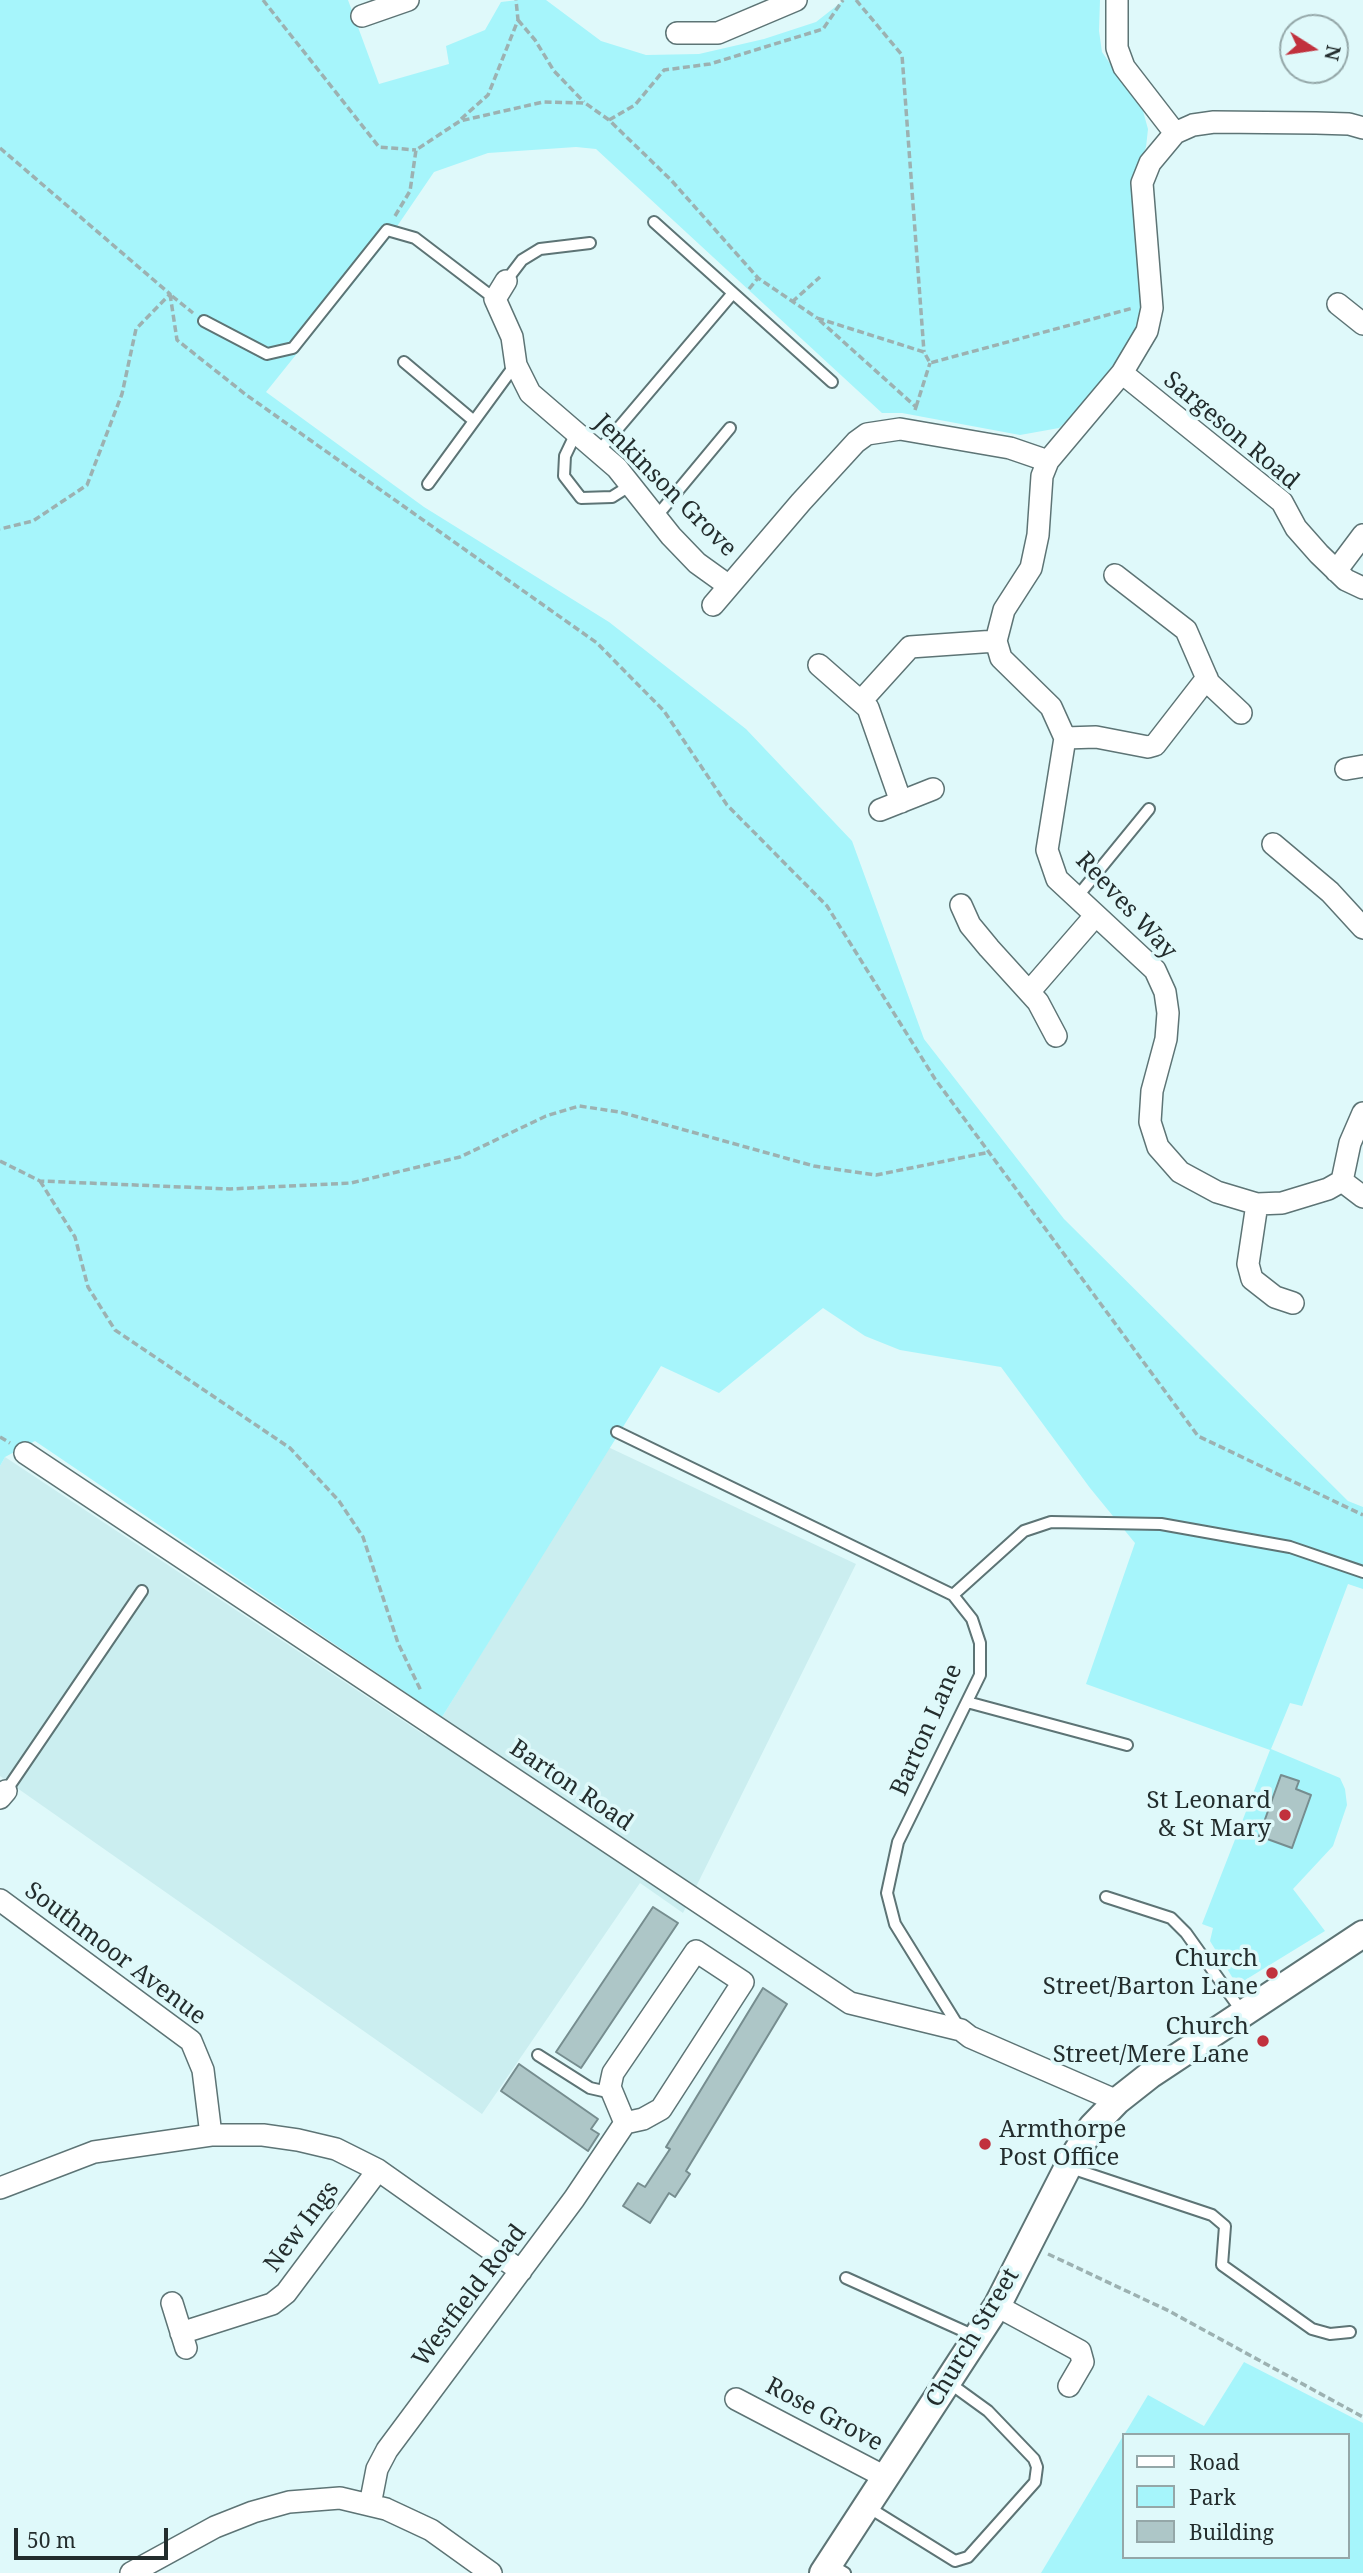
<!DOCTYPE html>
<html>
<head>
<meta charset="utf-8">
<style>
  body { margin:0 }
  #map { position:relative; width:1363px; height:2573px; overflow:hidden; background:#dff9fa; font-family:"Noto Serif",serif }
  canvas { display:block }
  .legend { position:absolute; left:1122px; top:2433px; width:228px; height:126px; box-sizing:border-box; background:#dff9fa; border:2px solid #94a7a8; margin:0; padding:9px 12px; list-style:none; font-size:21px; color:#232d2d }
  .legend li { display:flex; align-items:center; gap:14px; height:35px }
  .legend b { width:35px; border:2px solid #94a7a8 }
  .north { position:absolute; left:1279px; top:14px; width:70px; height:70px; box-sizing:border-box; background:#dff9fa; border:2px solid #94a7a8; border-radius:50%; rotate:102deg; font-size:19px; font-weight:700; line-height:28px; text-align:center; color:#232d2d }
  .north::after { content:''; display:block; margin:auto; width:24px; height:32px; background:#c1313d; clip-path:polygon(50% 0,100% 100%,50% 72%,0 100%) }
  .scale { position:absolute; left:14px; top:2528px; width:154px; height:32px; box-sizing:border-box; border:4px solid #232d2d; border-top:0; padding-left:9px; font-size:21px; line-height:24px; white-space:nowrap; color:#232d2d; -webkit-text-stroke:5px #dff9fa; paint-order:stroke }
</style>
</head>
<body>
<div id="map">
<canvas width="1363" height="2573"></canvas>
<ul class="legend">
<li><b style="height:9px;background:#fff"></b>Road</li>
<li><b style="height:19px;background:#a6f5fb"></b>Park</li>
<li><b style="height:19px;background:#adc6c7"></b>Building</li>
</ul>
<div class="north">N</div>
<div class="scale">50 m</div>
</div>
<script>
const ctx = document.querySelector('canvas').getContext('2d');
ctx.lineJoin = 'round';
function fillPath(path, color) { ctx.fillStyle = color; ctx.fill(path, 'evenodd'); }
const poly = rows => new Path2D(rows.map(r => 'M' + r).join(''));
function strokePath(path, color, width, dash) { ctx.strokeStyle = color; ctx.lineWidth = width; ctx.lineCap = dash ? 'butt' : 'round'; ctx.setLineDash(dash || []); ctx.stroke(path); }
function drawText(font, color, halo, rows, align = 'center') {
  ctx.font = font + ' "Noto Serif",serif'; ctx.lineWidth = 7; ctx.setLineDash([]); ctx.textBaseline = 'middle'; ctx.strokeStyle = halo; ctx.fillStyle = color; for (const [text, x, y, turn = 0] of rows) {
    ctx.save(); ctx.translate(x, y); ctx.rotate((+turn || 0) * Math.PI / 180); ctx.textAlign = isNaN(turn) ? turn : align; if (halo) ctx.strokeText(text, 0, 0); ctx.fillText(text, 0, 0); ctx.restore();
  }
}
const built = poly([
  [608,1447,856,1564,683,1913,640,1883,482,2114,0,1776,0,1466,5,1457,426,1736,442,1717]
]);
const green = poly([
  [0,0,348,0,379,84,449,64,446,46,485,30,501,2,518,0,546,0,601,41,646,55,699,54,764,39,816,22,844,0,1100,0,1099,31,1102,52,1143,111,1148,129,1146,147,1136,172,1141,312,1133,338,1081,408,1059,428,1020,435,902,413,882,413,596,149,576,147,488,153,434,172,385,244,266,392,424,507,609,622,746,729,852,841,924,1039,1064,1219,1348,1501,1363,1507,1363,1589,1348,1584,1302,1706,1290,1703,1271,1749,1340,1778,1345,1789,1347,1805,1333,1846,1293,1889,1325,1931,1237,1985,1210,1941,1213,1928,1202,1924,1270,1750,1086,1684,1135,1543,1090,1488,1001,1367,900,1350,865,1336,823,1308,719,1393,661,1366,442,1717,35,1441,5,1457,0,1466],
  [1244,2362,1363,2423,1363,2573,1041,2573,1123,2436,1123,2557,1347,2557,1347,2435,1124,2435,1148,2395,1204,2426]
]);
const building = poly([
  [1281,1775,1299,1781,1296,1789,1311,1795,1292,1848,1259,1836,1281,1775],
  [653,1907,678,1923,581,2068,556,2052,653,1907],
  [763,1988,787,2004,686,2171,690,2174,675,2197,669,2193,650,2223,623,2206,638,2183,645,2187,670,2149,666,2147,763,1988],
  [519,2064,598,2119,591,2129,599,2134,588,2151,501,2091,519,2064]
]);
const path = poly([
  [263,0,379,147,416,150],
  [856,0,902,55,924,352],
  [518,20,535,40,554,71,584,102],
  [461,119,488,95,518,20,516,0],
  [609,120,635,105,664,70,710,64,823,29,843,0],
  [0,148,170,294,136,329,122,394,87,485,33,521,0,529],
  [395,216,410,191,416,150,460,121,543,102,585,103,609,120,671,180,758,278,817,318],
  [749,289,758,278],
  [170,294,177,340,245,394,597,643,664,711,727,805,827,906,935,1079,1198,1436,1363,1515],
  [172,296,193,313],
  [792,302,820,277],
  [916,407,930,363],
  [915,410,916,407,817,318,924,352,930,363,1133,308],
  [0,1161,40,1181,230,1189,351,1183,460,1157,546,1116,579,1106,620,1112,814,1166,876,1175,990,1152],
  [40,1181,75,1237,88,1287,115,1330,290,1448,339,1501,363,1537,398,1643,421,1691],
  [0,1437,10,1443],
  [1048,2254,1169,2311,1363,2417]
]);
const service = poly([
  [654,222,832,382],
  [506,281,522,260,540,249,590,243],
  [204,321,267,354,293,348,387,230,415,238,495,299],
  [404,362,474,421],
  [576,433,565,456,564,476,581,498,612,497,631,485],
  [598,452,733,293],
  [428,484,515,365],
  [656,517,730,428],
  [1077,897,1149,809],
  [617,1432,953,1595,972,1619,980,1643,980,1675,898,1842,887,1893,895,1924,960,2029],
  [953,1595,1024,1531,1051,1522,1161,1524,1290,1547,1363,1572],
  [967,1702,1127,1745],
  [6,1791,142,1591],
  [1106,1897,1171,1918,1186,1933,1243,2013],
  [538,2055,590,2088,612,2093],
  [1068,2167,1212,2215,1225,2226,1222,2265,1312,2329,1330,2334,1350,2332],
  [846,2278,977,2337],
  [868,2507,955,2561,968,2557,1035,2482,1037,2467,1034,2459,988,2411,948,2382],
  [830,2564,845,2573]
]);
const minor = poly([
  [1117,0,1117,48,1124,67,1175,133],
  [362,16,408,0],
  [677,33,718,33,796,0],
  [1363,128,1349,124,1316,123,1214,122,1193,125,1175,133,1150,163,1142,183,1152,308,1147,331,1122,373,1048,461,1042,476,1038,535,1031,568,1004,610,996,641,1001,658,1051,707,1065,738,1047,850,1057,879,1155,970,1165,992,1168,1013,1166,1039,1152,1091,1150,1122,1158,1147,1180,1172,1217,1192,1257,1204,1282,1203,1328,1189,1342,1181,1363,1197],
  [506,281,495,299,512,337,516,365,530,393,617,468,671,536,697,563,729,586],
  [1338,304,1363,324],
  [1122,373,1282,502,1296,528,1319,554,1346,580,1363,588],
  [1336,571,1363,535],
  [1115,575,1186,630,1209,683,1241,713],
  [713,605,801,502,856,442,867,434,900,429,1010,448,1048,461],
  [819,665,868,708,901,802],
  [862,700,910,647,996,641],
  [1065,738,1096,737,1148,747,1155,745,1207,678],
  [1346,769,1363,766],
  [880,810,933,789],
  [1273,844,1330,892,1363,928],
  [961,905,970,925,989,948,1038,1002,1056,1036],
  [1029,992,1095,916],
  [1342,1181,1350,1143,1363,1113],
  [1257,1204,1248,1264,1252,1279,1275,1297,1293,1303],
  [25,1453,850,2003,961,2030,970,2037,1117,2101],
  [0,1798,6,1791],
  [0,1900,191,2041,203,2070,211,2135],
  [0,2188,94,2152,211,2135,263,2135,298,2140,336,2149,378,2170,521,2271],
  [172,2303,186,2348],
  [997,2306,1080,2351,1083,2362,1069,2386],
  [181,2333,272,2304,286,2293,378,2170],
  [736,2399,887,2478],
  [370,2505,377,2469,387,2450,574,2199,625,2123,643,2119,661,2109,743,1982,696,1951,613,2073,610,2087,625,2123],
  [131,2573,215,2527,253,2512,289,2502,340,2498,386,2509,431,2530,491,2573]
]);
const tertiary = poly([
  [823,2573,997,2306,1071,2161,1092,2127,1117,2101,1150,2075,1363,1934]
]);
const markers = [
  [1285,1815,7,"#c1313d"],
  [1272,1973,7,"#c1313d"],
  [1263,2041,7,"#c1313d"],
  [985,2144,7,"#c1313d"]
];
const streetNames = [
  ["Sargeson Road",1231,431,40],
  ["Jenkinson Grove",665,486,45],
  ["Reeves Way",1126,906,47],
  ["Barton Lane",927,1730,-66],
  ["Barton Road",571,1786,34],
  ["Southmoor Avenue",115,1954,37],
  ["New Ings",302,2227,-53],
  ["Westfield Road",470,2296,-53],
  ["Church Street",973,2338,-59],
  ["Rose Grove",824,2415,28]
];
const poiNames = [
  ["St Leonard",1271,1801],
  ["& St Mary",1271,1829],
  ["Church",1258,1959],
  ["Street/Barton Lane",1258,1987],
  ["Church",1249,2027],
  ["Street/Mere Lane",1249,2055],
  ["Armthorpe",999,2130,"left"],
  ["Post Office",999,2158,"left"]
];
fillPath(built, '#cbeef0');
fillPath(green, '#a6f5fb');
fillPath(building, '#adc6c7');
strokePath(building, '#768d8f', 2);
strokePath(service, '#5d7475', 14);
strokePath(minor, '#5d7475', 24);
strokePath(tertiary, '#5d7475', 30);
strokePath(path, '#9cb1b1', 3.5, [7, 3.5]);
strokePath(service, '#fff', 10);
strokePath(minor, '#fff', 21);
strokePath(tertiary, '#fff', 26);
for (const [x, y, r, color] of markers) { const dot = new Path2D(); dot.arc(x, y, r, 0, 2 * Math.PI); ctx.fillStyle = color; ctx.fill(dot); strokePath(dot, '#dff9fa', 2.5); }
drawText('24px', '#232d2d', '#dff9fa', streetNames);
drawText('24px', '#232d2d', '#dff9fa', poiNames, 'right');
</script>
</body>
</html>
